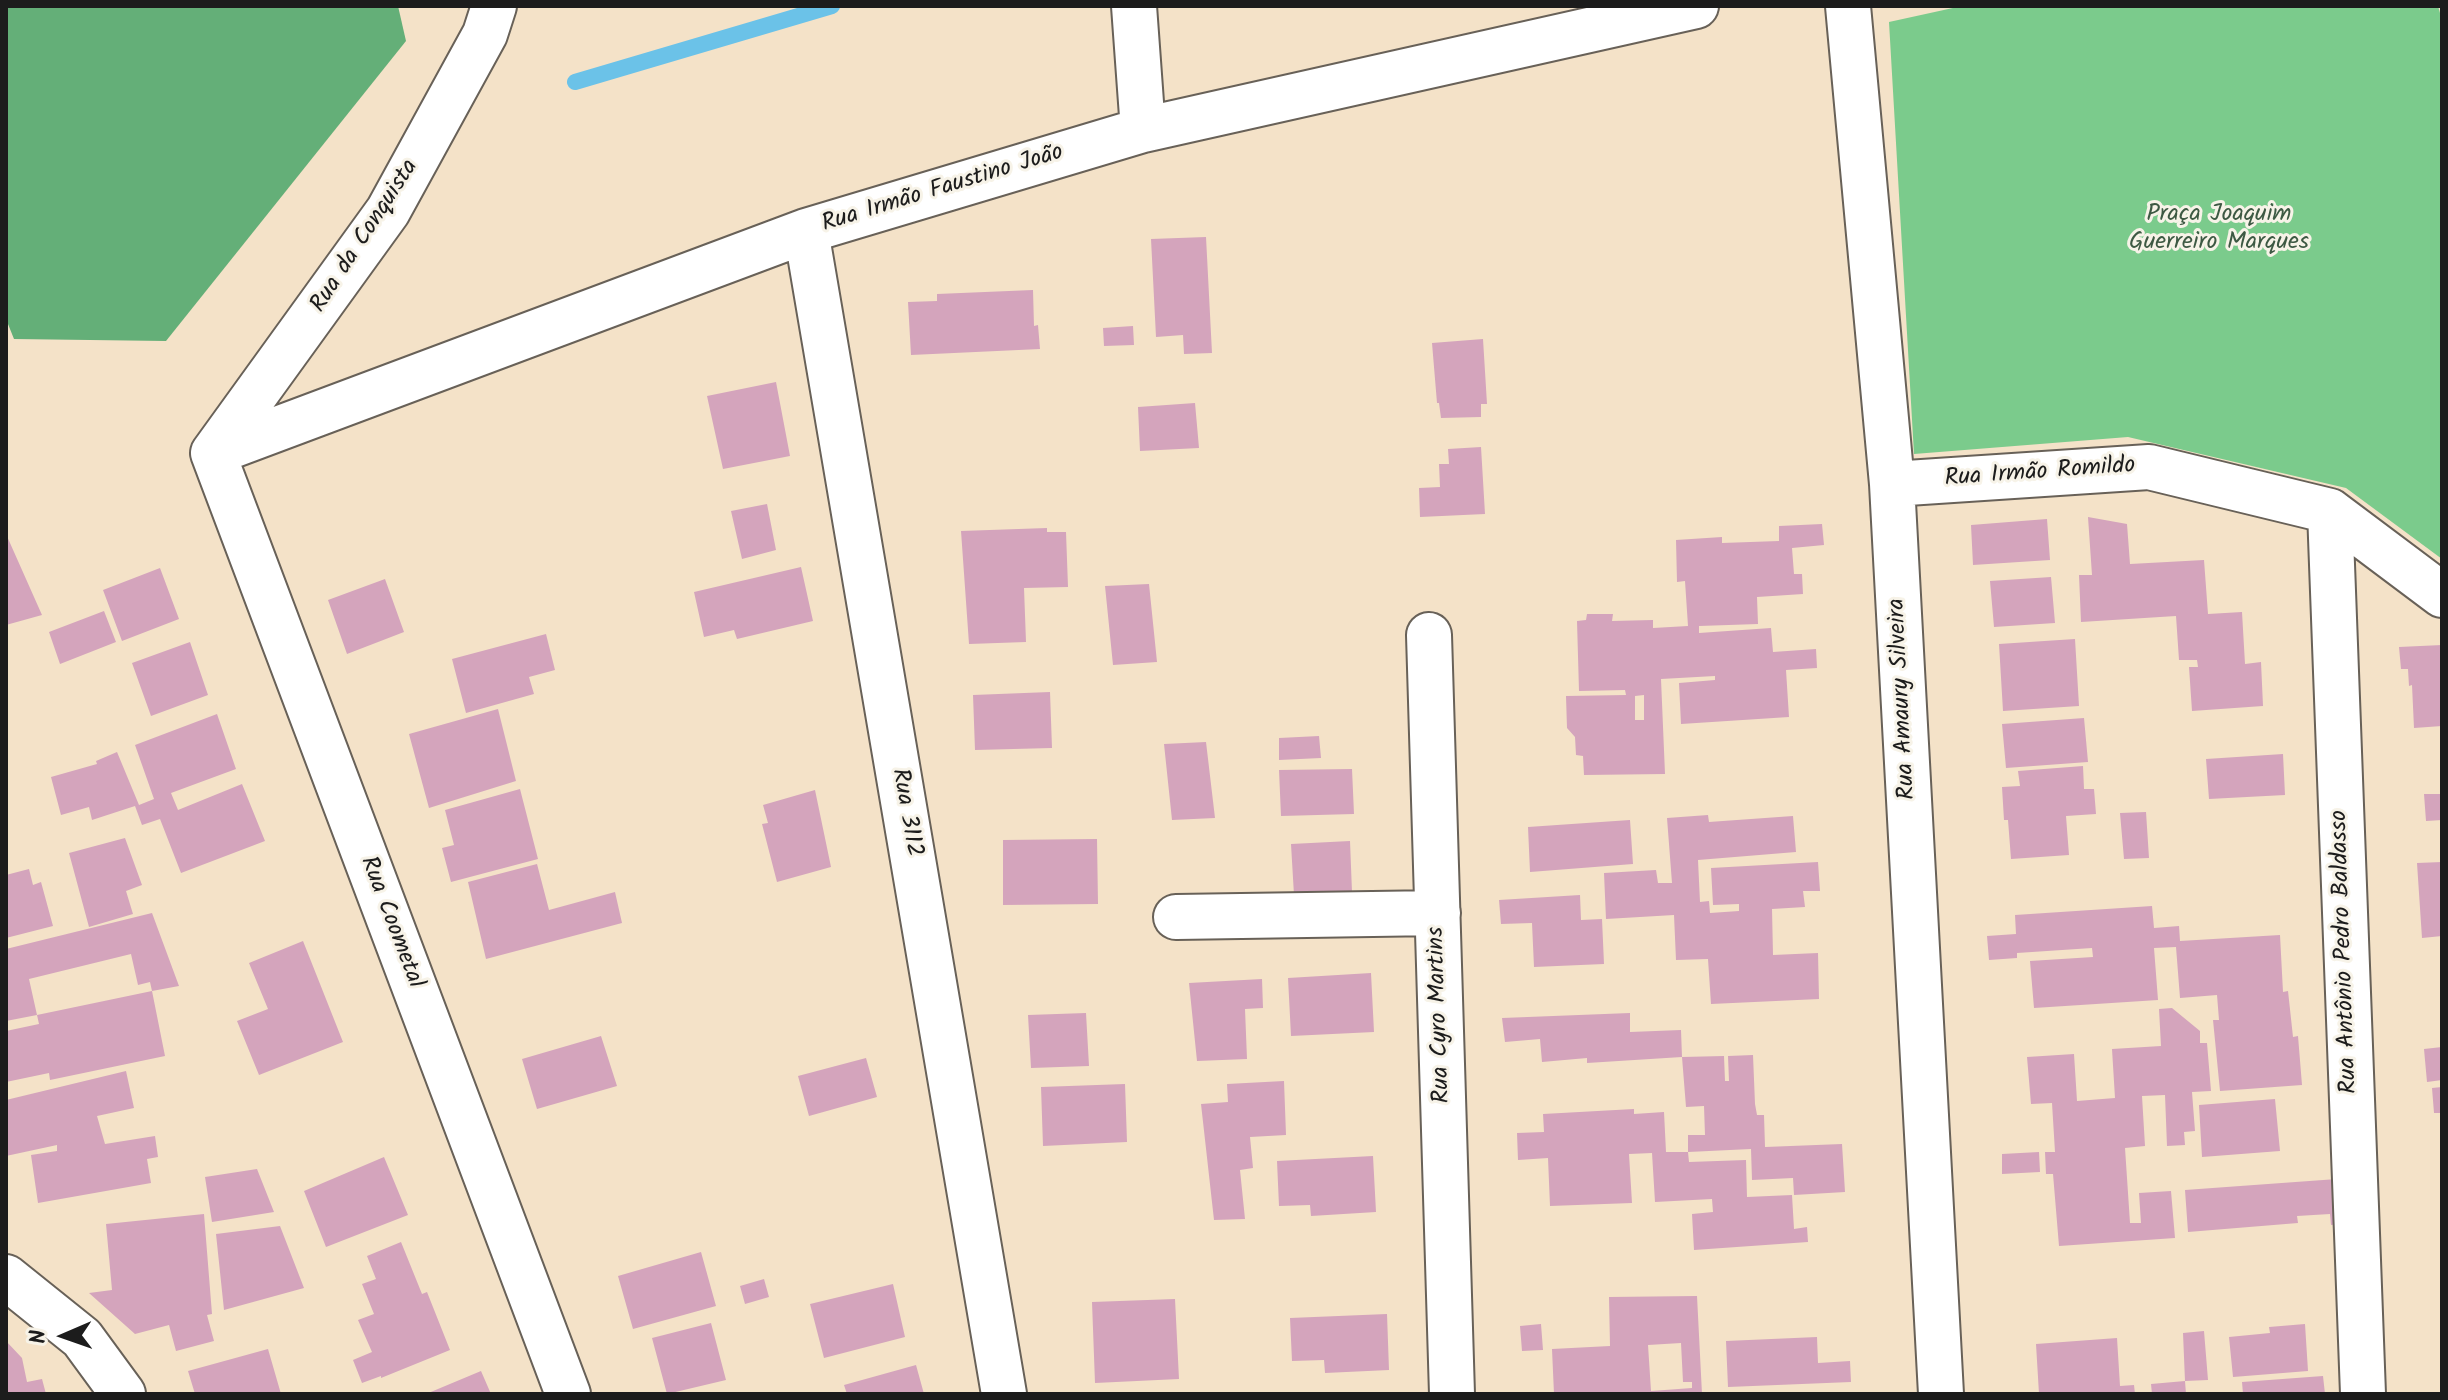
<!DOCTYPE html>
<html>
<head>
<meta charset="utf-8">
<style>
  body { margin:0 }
  #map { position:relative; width:2448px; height:1400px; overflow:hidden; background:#f4e2c8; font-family:Kalam,sans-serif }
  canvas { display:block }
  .frame { position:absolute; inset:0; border:8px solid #1c1c1c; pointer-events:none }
  .north { position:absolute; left:24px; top:1296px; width:80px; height:80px; -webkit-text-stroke:6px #f7f3e8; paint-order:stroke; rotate:268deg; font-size:22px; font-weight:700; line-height:32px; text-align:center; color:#1c1c1c }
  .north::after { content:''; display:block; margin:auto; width:28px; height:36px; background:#1c1c1c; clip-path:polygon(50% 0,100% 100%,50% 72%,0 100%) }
</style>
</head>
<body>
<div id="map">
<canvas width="2448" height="1400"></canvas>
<div class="frame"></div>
<div class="north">N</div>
</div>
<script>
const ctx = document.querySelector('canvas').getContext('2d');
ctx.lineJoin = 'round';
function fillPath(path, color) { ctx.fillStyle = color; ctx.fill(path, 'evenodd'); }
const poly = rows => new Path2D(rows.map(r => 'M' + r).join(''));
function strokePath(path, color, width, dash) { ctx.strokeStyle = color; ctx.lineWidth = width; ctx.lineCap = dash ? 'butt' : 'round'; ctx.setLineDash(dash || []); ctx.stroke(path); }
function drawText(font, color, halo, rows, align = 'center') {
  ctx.font = font + ' Kalam,sans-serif'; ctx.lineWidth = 6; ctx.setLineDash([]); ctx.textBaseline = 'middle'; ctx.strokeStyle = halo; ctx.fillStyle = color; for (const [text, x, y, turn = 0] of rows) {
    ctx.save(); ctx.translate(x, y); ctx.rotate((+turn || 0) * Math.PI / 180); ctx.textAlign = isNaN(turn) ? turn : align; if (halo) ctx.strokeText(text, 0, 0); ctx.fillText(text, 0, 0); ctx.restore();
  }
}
const green = poly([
  [1962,6,2438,6,2442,20,2442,559,2346,488,2128,437,1914,454,1889,22]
]);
const forest = poly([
  [6,6,398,6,406,41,166,341,14,339,6,319]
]);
const stream = poly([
  [575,82,832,6]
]);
const building = poly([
  [1206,237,1212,353,1184,354,1183,335,1156,337,1151,239],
  [1033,290,1034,326,1038,325,1040,349,911,355,908,302,937,301,937,294],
  [1133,326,1134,345,1104,346,1103,328],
  [1483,339,1487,404,1481,404,1481,417,1441,418,1439,403,1437,403,1432,343],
  [776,382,790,456,723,469,707,396],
  [1195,403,1199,448,1140,451,1138,407],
  [1481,447,1485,514,1420,517,1419,488,1440,487,1439,464,1449,464,1448,449],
  [767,504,776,550,742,559,731,511],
  [2088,517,2127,524,2130,564,2204,560,2208,614,2242,612,2245,664,2261,662,2263,706,2192,711,2189,667,2198,667,2197,660,2179,660,2176,616,2081,622,2079,575,2092,575],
  [2047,519,2050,560,1973,565,1971,525],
  [1822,524,1824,545,1792,548,1794,574,1802,574,1803,594,1757,597,1758,624,1699,626,1699,633,1771,628,1773,652,1816,649,1817,668,1786,670,1789,717,1681,724,1679,683,1715,680,1715,676,1661,679,1665,774,1584,775,1583,756,1576,755,1575,737,1567,728,1566,696,1626,695,1625,690,1579,691,1577,621,1586,620,1587,614,1613,614,1612,621,1653,620,1653,628,1688,626,1685,581,1677,582,1676,540,1722,537,1722,543,1779,541,1779,526],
  [1644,695,1644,720,1635,720,1635,696],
  [1047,528,1047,532,1066,532,1068,587,1024,588,1026,642,969,644,961,531],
  [6,534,42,615,6,625,7,578],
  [801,567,813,621,737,639,734,630,704,637,694,592],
  [160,568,179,619,122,641,103,590],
  [2051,577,2055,623,1994,627,1990,581],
  [385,579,404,632,347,654,328,600],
  [1149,584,1157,662,1113,665,1105,586],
  [104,611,116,642,60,664,49,632],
  [546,634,555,670,529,677,534,694,466,713,452,659],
  [2075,639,2079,706,2003,711,1999,644],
  [190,642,208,695,151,716,132,663],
  [2442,645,2442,726,2414,728,2412,685,2409,686,2408,669,2401,669,2399,647],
  [1050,692,1052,748,975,750,973,695],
  [498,709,516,781,429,808,409,734],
  [217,714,236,769,171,793,178,810,242,784,265,841,181,873,160,819,142,825,135,806,92,820,89,807,61,815,51,777,97,764,96,761,117,752,139,805,154,799,135,745],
  [2084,718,2088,762,2006,768,2002,724],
  [1319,736,1321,758,1279,760,1279,738],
  [1206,742,1215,818,1172,820,1164,744],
  [2283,754,2285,795,2209,799,2206,759],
  [2083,766,2084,789,2094,789,2096,814,2066,816,2069,855,2011,859,2008,820,2004,820,2002,787,2020,786,2018,771],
  [1352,769,1354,814,1281,816,1279,770],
  [520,789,538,859,451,882,442,848,454,845,445,810],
  [815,790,831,867,777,882,762,824,768,823,763,805],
  [2424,794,2442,794,2442,820,2426,821],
  [2146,812,2149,858,2124,859,2120,813],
  [1708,815,1709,822,1793,816,1796,852,1698,860,1700,902,1709,901,1710,913,1739,911,1739,904,1713,905,1711,868,1818,862,1820,891,1803,891,1805,907,1772,909,1773,955,1818,953,1819,999,1711,1004,1708,959,1676,960,1674,915,1606,919,1604,873,1656,870,1658,883,1672,883,1667,818],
  [1630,820,1633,864,1530,872,1528,827],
  [125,838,142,885,126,891,133,914,89,927,69,853],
  [1097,839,1098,904,1003,905,1003,840],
  [1350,841,1352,892,1294,895,1291,844],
  [2442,862,2442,936,2422,938,2417,863],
  [537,864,549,910,615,892,622,923,486,959,468,882],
  [29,869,33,885,41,882,53,926,6,938,6,875],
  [1580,895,1581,920,1602,919,1604,964,1534,967,1532,923,1501,924,1499,900],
  [2152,906,2154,928,2179,926,2180,941,2280,935,2283,992,2288,991,2293,1037,2298,1036,2302,1085,2220,1091,2213,1020,2219,1020,2217,995,2180,998,2176,947,2154,948,2158,1000,2034,1008,2030,961,2093,957,2092,948,2017,953,2017,958,1989,960,1987,936,2016,934,2015,915],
  [152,913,179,986,152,991,150,982,138,985,131,954,29,979,37,1015,152,991,165,1056,50,1080,49,1073,6,1082,6,1031,39,1024,37,1015,6,1021,6,949],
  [303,941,343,1042,259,1075,237,1021,268,1009,249,963],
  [1371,973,1374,1032,1291,1036,1288,978],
  [1262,979,1263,1008,1245,1009,1247,1059,1197,1061,1189,983],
  [2172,1008,2200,1031,2200,1043,2207,1043,2211,1091,2192,1092,2195,1131,2184,1132,2185,1145,2167,1146,2165,1095,2142,1096,2145,1146,2125,1148,2130,1223,2141,1223,2139,1193,2171,1191,2175,1238,2059,1246,2053,1174,2046,1174,2045,1152,2055,1152,2052,1103,2031,1104,2027,1057,2074,1054,2077,1101,2115,1098,2112,1049,2161,1046,2159,1009],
  [1086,1013,1089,1066,1031,1068,1028,1015],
  [1630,1013,1630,1032,1681,1030,1682,1057,1587,1063,1587,1058,1542,1062,1540,1039,1505,1042,1502,1018],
  [601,1036,617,1086,537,1109,522,1059],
  [2442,1047,2442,1080,2427,1082,2424,1049],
  [1753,1055,1755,1104,1757,1115,1764,1115,1765,1147,1842,1144,1845,1192,1794,1195,1793,1178,1752,1180,1751,1149,1688,1152,1688,1135,1705,1135,1704,1106,1686,1107,1682,1057,1724,1056,1725,1081,1729,1081,1728,1056],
  [866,1058,877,1097,809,1116,798,1076],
  [126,1071,134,1108,97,1116,105,1144,155,1136,158,1157,147,1159,151,1183,38,1203,31,1155,57,1151,57,1145,6,1156,6,1100],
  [1284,1081,1286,1135,1250,1137,1253,1168,1240,1170,1245,1219,1214,1220,1201,1104,1228,1102,1227,1084],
  [1125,1084,1127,1142,1043,1146,1041,1087],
  [2442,1087,2442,1113,2434,1113,2432,1088],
  [2275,1099,2280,1151,2202,1157,2199,1105],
  [1634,1109,1634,1114,1664,1112,1666,1152,1688,1152,1689,1162,1746,1160,1747,1197,1792,1195,1794,1229,1807,1227,1808,1242,1694,1250,1692,1214,1713,1212,1712,1199,1655,1202,1652,1153,1629,1154,1632,1203,1550,1206,1548,1158,1518,1160,1517,1133,1544,1132,1543,1114],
  [2039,1152,2040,1172,2002,1174,2002,1154],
  [1373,1156,1376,1212,1311,1216,1310,1205,1279,1206,1277,1161],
  [384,1157,408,1215,326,1247,304,1191],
  [257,1169,274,1212,212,1222,205,1177],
  [2337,1179,2341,1224,2331,1225,2330,1214,2297,1216,2298,1223,2188,1232,2185,1190],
  [204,1214,212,1314,207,1315,214,1341,176,1351,169,1325,135,1334,89,1293,112,1290,106,1224],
  [280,1226,304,1288,224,1310,216,1234],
  [401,1242,422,1294,427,1292,450,1350,381,1378,381,1376,362,1383,353,1360,372,1352,358,1320,374,1314,362,1284,376,1279,367,1256],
  [701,1252,716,1306,633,1329,618,1276],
  [764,1279,769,1297,745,1304,740,1286],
  [893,1284,905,1337,824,1358,810,1304],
  [1697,1296,1702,1394,1554,1394,1552,1349,1610,1346,1609,1297],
  [1681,1343,1683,1382,1692,1382,1692,1388,1651,1391,1648,1345],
  [1175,1299,1179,1379,1095,1383,1092,1302],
  [1387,1314,1389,1370,1325,1373,1324,1360,1292,1361,1290,1318],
  [711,1323,726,1380,667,1394,652,1338],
  [1541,1324,1543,1350,1522,1351,1520,1326],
  [2305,1324,2308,1371,2233,1377,2229,1337,2270,1333,2269,1327],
  [2204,1331,2208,1380,2185,1381,2186,1394,2152,1394,2151,1384,2185,1381,2183,1333],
  [1817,1337,1818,1363,1850,1361,1851,1382,1728,1387,1726,1341],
  [2117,1338,2120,1386,2134,1385,2135,1394,2039,1394,2036,1344],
  [6,1341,22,1358,27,1382,42,1379,46,1394,6,1394],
  [268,1349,281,1394,195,1394,188,1371],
  [916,1365,924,1394,847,1394,844,1385],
  [481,1371,491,1394,426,1394],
  [2323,1376,2325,1394,2243,1394,2242,1382]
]);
const minor = poly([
  [1134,6,1143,130],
  [1848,6,1892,484,1941,1394],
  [806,231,1004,1394],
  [213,453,806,231,1143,130,1696,6],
  [213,453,568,1394],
  [213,453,388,211,485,34,494,6],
  [1892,484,2149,467,2330,511,2442,595],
  [2330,511,2363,1394],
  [1429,635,1452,1394],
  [1176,917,1438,913],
  [6,1277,82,1338,123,1394]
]);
const streetNames = [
  ["Rua Irmão Faustino João",943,190,-17],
  ["Rua da Conquista",366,237,-57],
  ["Rua Irmão Romildo",2040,474,-4],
  ["Rua Amaury Silveira",1904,699,-93],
  ["Rua 3112",905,813,80],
  ["Rua Coometal",390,923,69],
  ["Rua Antônio Pedro Baldasso",2346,952,-92],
  ["Rua Cyro Martins",1441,1015,-92]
];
const parkNames = [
  ["Praça Joaquim",2219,216],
  ["Guerreiro Marques",2219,244]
];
fillPath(green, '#7bcb8c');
fillPath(forest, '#64af78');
strokePath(stream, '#6bc2e8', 16);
fillPath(building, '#d4a4bc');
strokePath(minor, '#686158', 48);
strokePath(minor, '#fff', 44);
drawText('24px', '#1c1c1c', '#f7f3e8', streetNames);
drawText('24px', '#3d5943', '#f7f3e8', parkNames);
</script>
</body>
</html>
